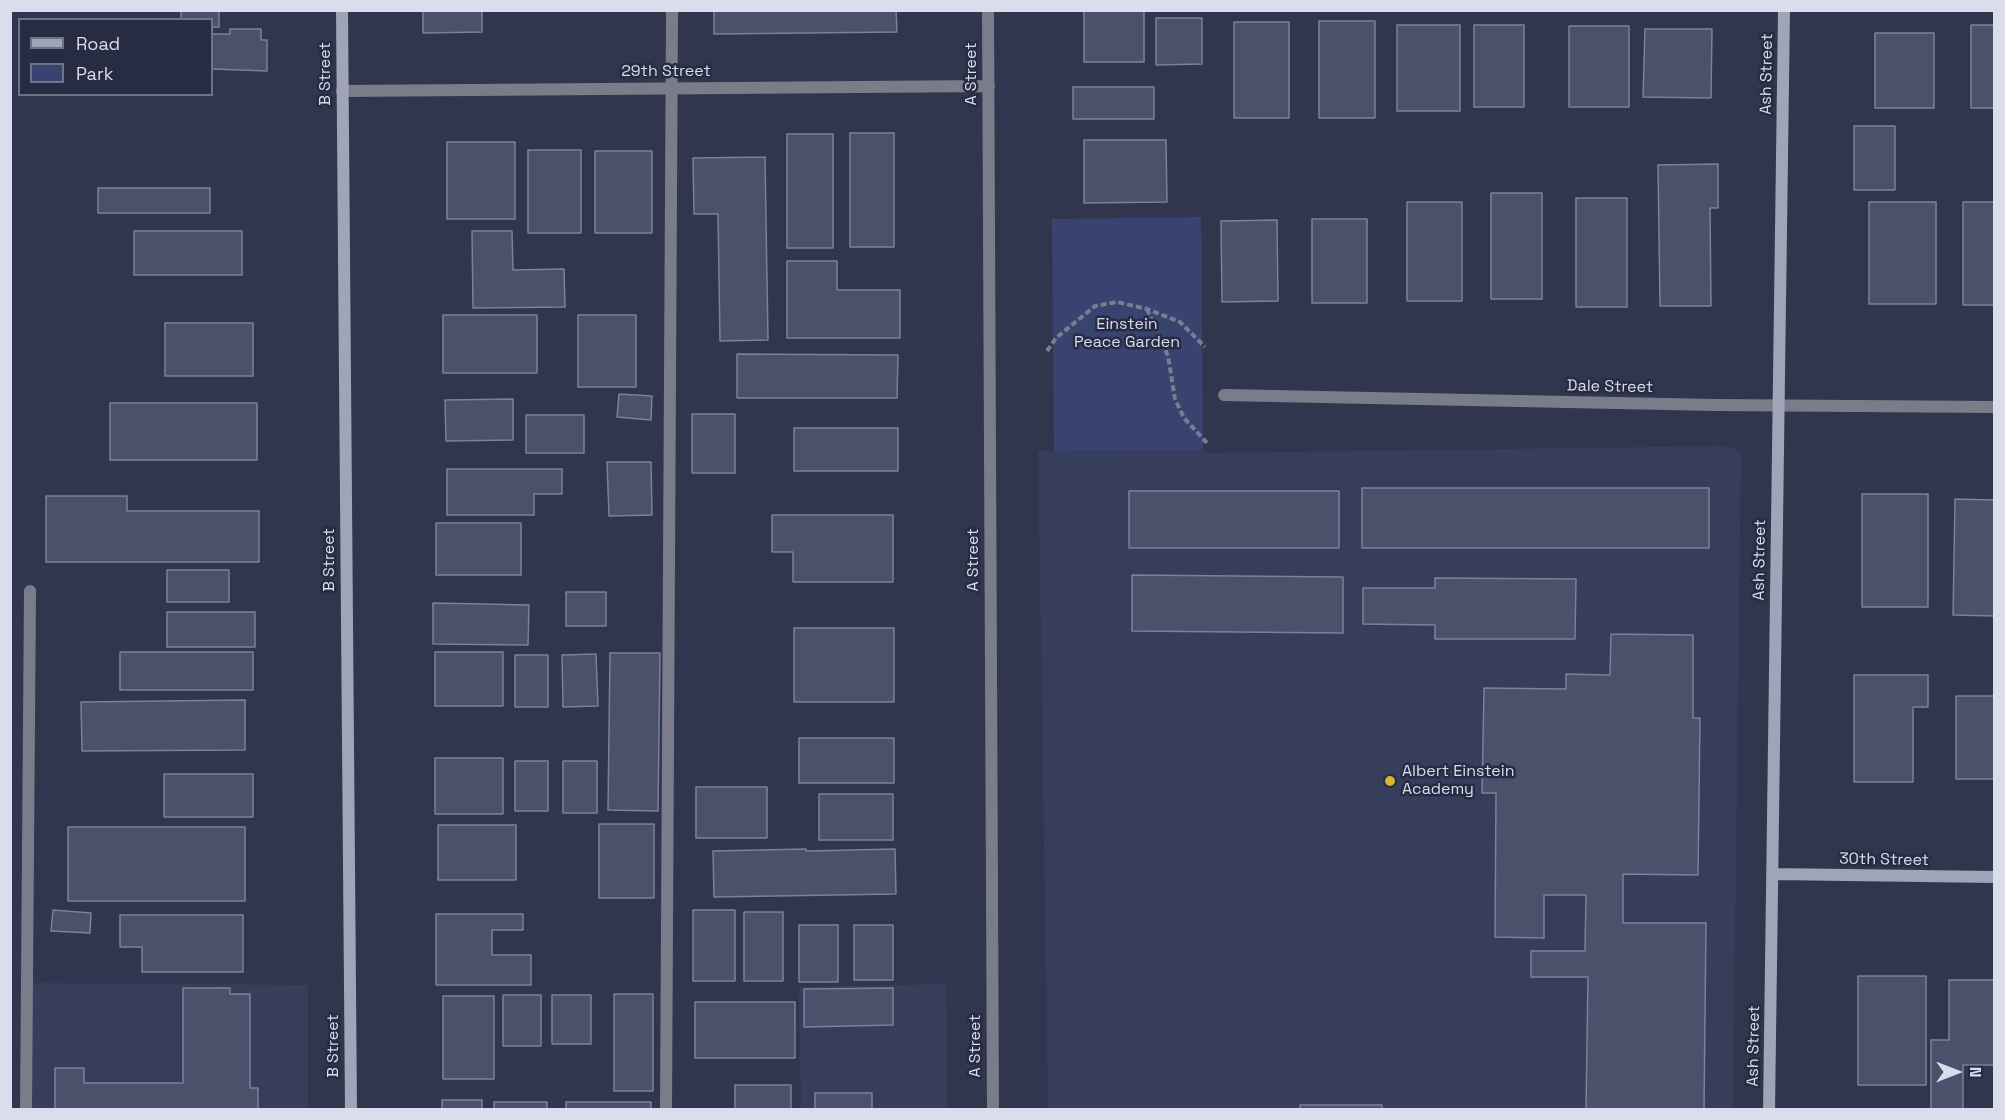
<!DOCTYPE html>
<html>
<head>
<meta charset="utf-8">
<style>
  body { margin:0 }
  #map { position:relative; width:2005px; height:1120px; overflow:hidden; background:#30364e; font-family:"Space Grotesk",sans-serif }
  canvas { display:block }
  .frame { position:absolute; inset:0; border:12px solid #d9ddec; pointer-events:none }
  .legend { position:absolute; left:18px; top:18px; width:195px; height:78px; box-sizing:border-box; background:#272c43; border:2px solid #6e7387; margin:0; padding:8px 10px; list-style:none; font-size:18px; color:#d9ddec }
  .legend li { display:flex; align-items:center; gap:12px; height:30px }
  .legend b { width:30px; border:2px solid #6e7387 }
  .north { position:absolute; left:1927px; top:1042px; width:60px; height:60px; -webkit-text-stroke:4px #272c43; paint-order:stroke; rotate:90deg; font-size:16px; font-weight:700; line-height:24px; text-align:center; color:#d9ddec }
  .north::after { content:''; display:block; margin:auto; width:21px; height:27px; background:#d9ddec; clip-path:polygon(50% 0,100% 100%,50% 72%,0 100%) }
</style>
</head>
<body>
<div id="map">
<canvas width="2005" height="1120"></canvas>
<div class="frame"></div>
<ul class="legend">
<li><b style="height:8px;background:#9fa4b7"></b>Road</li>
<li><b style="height:16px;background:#394370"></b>Park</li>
</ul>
<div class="north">N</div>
</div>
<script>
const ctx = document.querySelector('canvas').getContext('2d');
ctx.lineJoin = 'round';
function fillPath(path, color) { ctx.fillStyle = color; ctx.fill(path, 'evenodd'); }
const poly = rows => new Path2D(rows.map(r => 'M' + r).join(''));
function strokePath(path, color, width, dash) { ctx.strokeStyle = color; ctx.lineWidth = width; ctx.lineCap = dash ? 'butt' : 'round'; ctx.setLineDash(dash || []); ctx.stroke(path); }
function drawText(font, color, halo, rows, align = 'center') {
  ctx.font = font + ' "Space Grotesk",sans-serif'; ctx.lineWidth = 5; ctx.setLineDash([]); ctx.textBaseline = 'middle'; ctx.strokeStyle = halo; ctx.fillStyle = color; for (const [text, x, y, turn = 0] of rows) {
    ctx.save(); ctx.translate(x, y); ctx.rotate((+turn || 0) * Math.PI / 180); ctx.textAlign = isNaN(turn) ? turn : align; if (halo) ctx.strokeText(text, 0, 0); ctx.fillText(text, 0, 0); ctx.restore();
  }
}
const built = poly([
  [1723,446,1741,451,1733,1109,1048,1109,1038,451,1203,450,1211,453],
  [30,983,308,985,308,1109,27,1110],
  [946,984,947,1109,801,1109,799,987]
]);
const green = poly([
  [1201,217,1203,450,1054,451,1052,219]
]);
const building = poly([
  [181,10,219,10,219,27,212,27,212,34,230,34,230,29,261,29,261,40,267,40,267,71,212,69,212,20,181,20,181,10],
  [423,10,482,10,482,32,423,33,423,10],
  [714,10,896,10,897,32,714,34,714,10],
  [1084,10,1144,10,1144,62,1084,62,1084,10],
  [1156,18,1202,18,1202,64,1156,65,1156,18],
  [1319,21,1375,21,1375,118,1319,118,1319,21],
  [1234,22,1289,22,1289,118,1234,118,1234,22],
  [1397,25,1460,25,1460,111,1397,111,1397,25],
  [1474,25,1524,25,1524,107,1474,107,1474,25],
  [1971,25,1994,25,1994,108,1971,108,1971,25],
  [1569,26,1629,26,1629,107,1569,107,1569,26],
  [1645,29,1712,29,1711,98,1643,97,1645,29],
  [1875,33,1934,33,1934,108,1875,108,1875,33],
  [1073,87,1154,87,1154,119,1073,119,1073,87],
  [1854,126,1895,126,1895,190,1854,190,1854,126],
  [850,133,894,133,894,247,850,247,850,133],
  [787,134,833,134,833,248,787,248,787,134],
  [1084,140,1166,140,1167,202,1084,203,1084,140],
  [447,142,515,142,515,219,447,219,447,142],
  [528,150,581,150,581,233,528,233,528,150],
  [595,151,652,151,652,233,595,233,595,151],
  [765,157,768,340,720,341,718,214,694,214,693,158,765,157],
  [1718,164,1718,208,1710,208,1711,306,1660,306,1658,165,1718,164],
  [98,188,210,188,210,213,98,213,98,188],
  [1491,193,1542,193,1542,299,1491,299,1491,193],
  [1576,198,1627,198,1627,307,1576,307,1576,198],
  [1407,202,1462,202,1462,301,1407,301,1407,202],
  [1869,202,1936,202,1936,304,1869,304,1869,202],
  [1963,202,1994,202,1994,305,1963,305,1963,202],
  [1312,219,1367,219,1367,303,1312,303,1312,219],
  [1277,220,1278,301,1222,302,1221,221,1277,220],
  [134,231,242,231,242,275,134,275,134,231],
  [472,231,512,231,513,270,564,269,565,307,473,308,472,231],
  [787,261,837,261,837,290,900,290,900,338,787,338,787,261],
  [443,315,537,315,537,373,443,373,443,315],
  [578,315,636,315,636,387,578,387,578,315],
  [165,323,253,323,253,376,165,376,165,323],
  [737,354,898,355,897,398,737,398,737,354],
  [619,394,652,396,651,420,617,417,619,394],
  [513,399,513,440,446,441,445,400,513,399],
  [110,403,257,403,257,460,110,460,110,403],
  [692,414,735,414,735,473,692,473,692,414],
  [526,415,584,415,584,453,526,453,526,415],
  [794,428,898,428,898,471,794,471,794,428],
  [607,462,651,462,652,515,609,516,607,462],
  [447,469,562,469,562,494,534,494,534,515,447,515,447,469],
  [1362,488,1709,488,1709,548,1362,548,1362,488],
  [1129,491,1339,491,1339,548,1129,548,1129,491],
  [1862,494,1928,494,1928,607,1862,607,1862,494],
  [46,496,127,496,127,511,259,511,259,562,46,562,46,496],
  [1955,499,1994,500,1994,616,1953,615,1955,499],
  [772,515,893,515,893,582,793,582,793,552,772,552,772,515],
  [436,523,521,523,521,575,436,575,436,523],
  [167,570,229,570,229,602,167,602,167,570],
  [1132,575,1343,577,1343,633,1132,631,1132,575],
  [1435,578,1576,579,1575,639,1435,639,1435,625,1363,624,1363,588,1435,588,1435,578],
  [566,592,606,592,606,626,566,626,566,592],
  [433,603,529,605,528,645,433,644,433,603],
  [167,612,255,612,255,647,167,647,167,612],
  [794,628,894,628,894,702,794,702,794,628],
  [1611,634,1693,635,1693,718,1700,718,1698,875,1623,874,1623,923,1706,923,1704,1110,1586,1110,1588,977,1531,977,1531,951,1585,951,1586,895,1544,895,1544,938,1495,937,1496,793,1482,793,1484,688,1566,689,1566,674,1610,675,1611,634],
  [120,652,253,652,253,690,120,690,120,652],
  [435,652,503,652,503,706,435,706,435,652],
  [610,653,660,653,658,811,608,810,610,653],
  [596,654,598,706,563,707,562,655,596,654],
  [515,655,548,655,548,707,515,707,515,655],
  [1854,675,1928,675,1928,707,1913,707,1913,782,1854,782,1854,675],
  [1956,696,1994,696,1994,779,1956,779,1956,696],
  [245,700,245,750,82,751,81,702,245,700],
  [799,738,894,738,894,783,799,783,799,738],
  [435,758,503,758,503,814,435,814,435,758],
  [515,761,548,761,548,811,515,811,515,761],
  [563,761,597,761,597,813,563,813,563,761],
  [164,774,253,774,253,817,164,817,164,774],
  [696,787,767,787,767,838,696,838,696,787],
  [819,794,893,794,893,840,819,840,819,794],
  [599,824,654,824,654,898,599,898,599,824],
  [438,825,516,825,516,880,438,880,438,825],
  [68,827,245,827,245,901,68,901,68,827],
  [806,849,806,851,895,849,896,894,714,897,713,851,806,849],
  [53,910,91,913,90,933,51,931,53,910],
  [693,910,735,910,735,981,693,981,693,910],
  [744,912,783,912,783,981,744,981,744,912],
  [436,914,523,914,523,930,492,930,492,955,531,955,531,985,436,985,436,914],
  [120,915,243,915,243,972,142,972,142,947,120,947,120,915],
  [799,925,838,925,838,982,799,982,799,925],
  [854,925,893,925,893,980,854,980,854,925],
  [1858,976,1926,976,1926,1085,1858,1085,1858,976],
  [1949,980,1994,980,1994,1065,1963,1065,1963,1110,1931,1110,1931,1040,1949,1040,1949,980],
  [183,988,230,988,230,994,250,994,250,1088,258,1088,258,1110,55,1110,55,1068,84,1068,84,1083,183,1083,183,988],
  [893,988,893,1025,804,1027,804,989,893,988],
  [614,994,653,994,653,1091,614,1091,614,994],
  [503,995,541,995,541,1046,503,1046,503,995],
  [552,995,591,995,591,1044,552,1044,552,995],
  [443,996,494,996,494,1079,443,1079,443,996],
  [695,1002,795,1002,795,1058,695,1058,695,1002],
  [735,1085,791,1085,791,1110,735,1110,735,1085],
  [815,1093,872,1093,872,1110,815,1110,815,1093],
  [442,1100,482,1100,482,1110,442,1110,442,1100],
  [494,1102,547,1102,547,1110,494,1110,494,1102],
  [566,1102,651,1102,651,1110,566,1110,566,1102],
  [1300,1105,1382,1105,1382,1110,1300,1110,1300,1105]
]);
const path = poly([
  [1147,309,1168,356,1175,399,1184,418,1207,443],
  [1047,351,1056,338,1095,306,1117,302,1147,309,1180,322,1205,347]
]);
const lane = poly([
  [26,1110,30,591],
  [666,1110,672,10]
]);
const street = poly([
  [988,10,993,1110],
  [342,91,989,86],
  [1224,395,1715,405,1994,407]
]);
const secondary = poly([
  [342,10,351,1110],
  [1773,874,1994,877],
  [1769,1110,1784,10]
]);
const markers = [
  [1390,781,6,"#d7b434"]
];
const streetNames = [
  ["29th Street",666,72],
  ["B Street",326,74,-90],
  ["A Street",972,74,-90],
  ["Ash Street",1767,74,-89],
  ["Dale Street",1610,387,1],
  ["B Street",330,560,-90],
  ["A Street",974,560,-90],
  ["Ash Street",1760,560,-89],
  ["30th Street",1884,860,1],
  ["B Street",334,1046,-90],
  ["A Street",976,1046,-90],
  ["Ash Street",1754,1046,-89]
];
const parkNames = [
  ["Einstein",1127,325],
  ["Peace Garden",1127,343]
];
const poiNames = [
  ["Albert Einstein",1402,772],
  ["Academy",1402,790]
];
fillPath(built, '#373e5c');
fillPath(green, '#394370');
fillPath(building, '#4b516a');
strokePath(building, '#79819c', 1.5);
strokePath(path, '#787d91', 4, [6, 3]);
strokePath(lane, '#7a7d89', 12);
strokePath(street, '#7a7d89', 12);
strokePath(secondary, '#9fa4b7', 12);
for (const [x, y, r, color] of markers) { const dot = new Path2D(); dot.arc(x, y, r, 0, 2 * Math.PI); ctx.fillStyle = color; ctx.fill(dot); strokePath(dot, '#272c43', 2); }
drawText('16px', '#d9ddec', '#272c43', streetNames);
drawText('16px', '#d7dcf0', '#272c43', parkNames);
drawText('16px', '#d9ddec', '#272c43', poiNames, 'left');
</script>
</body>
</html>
